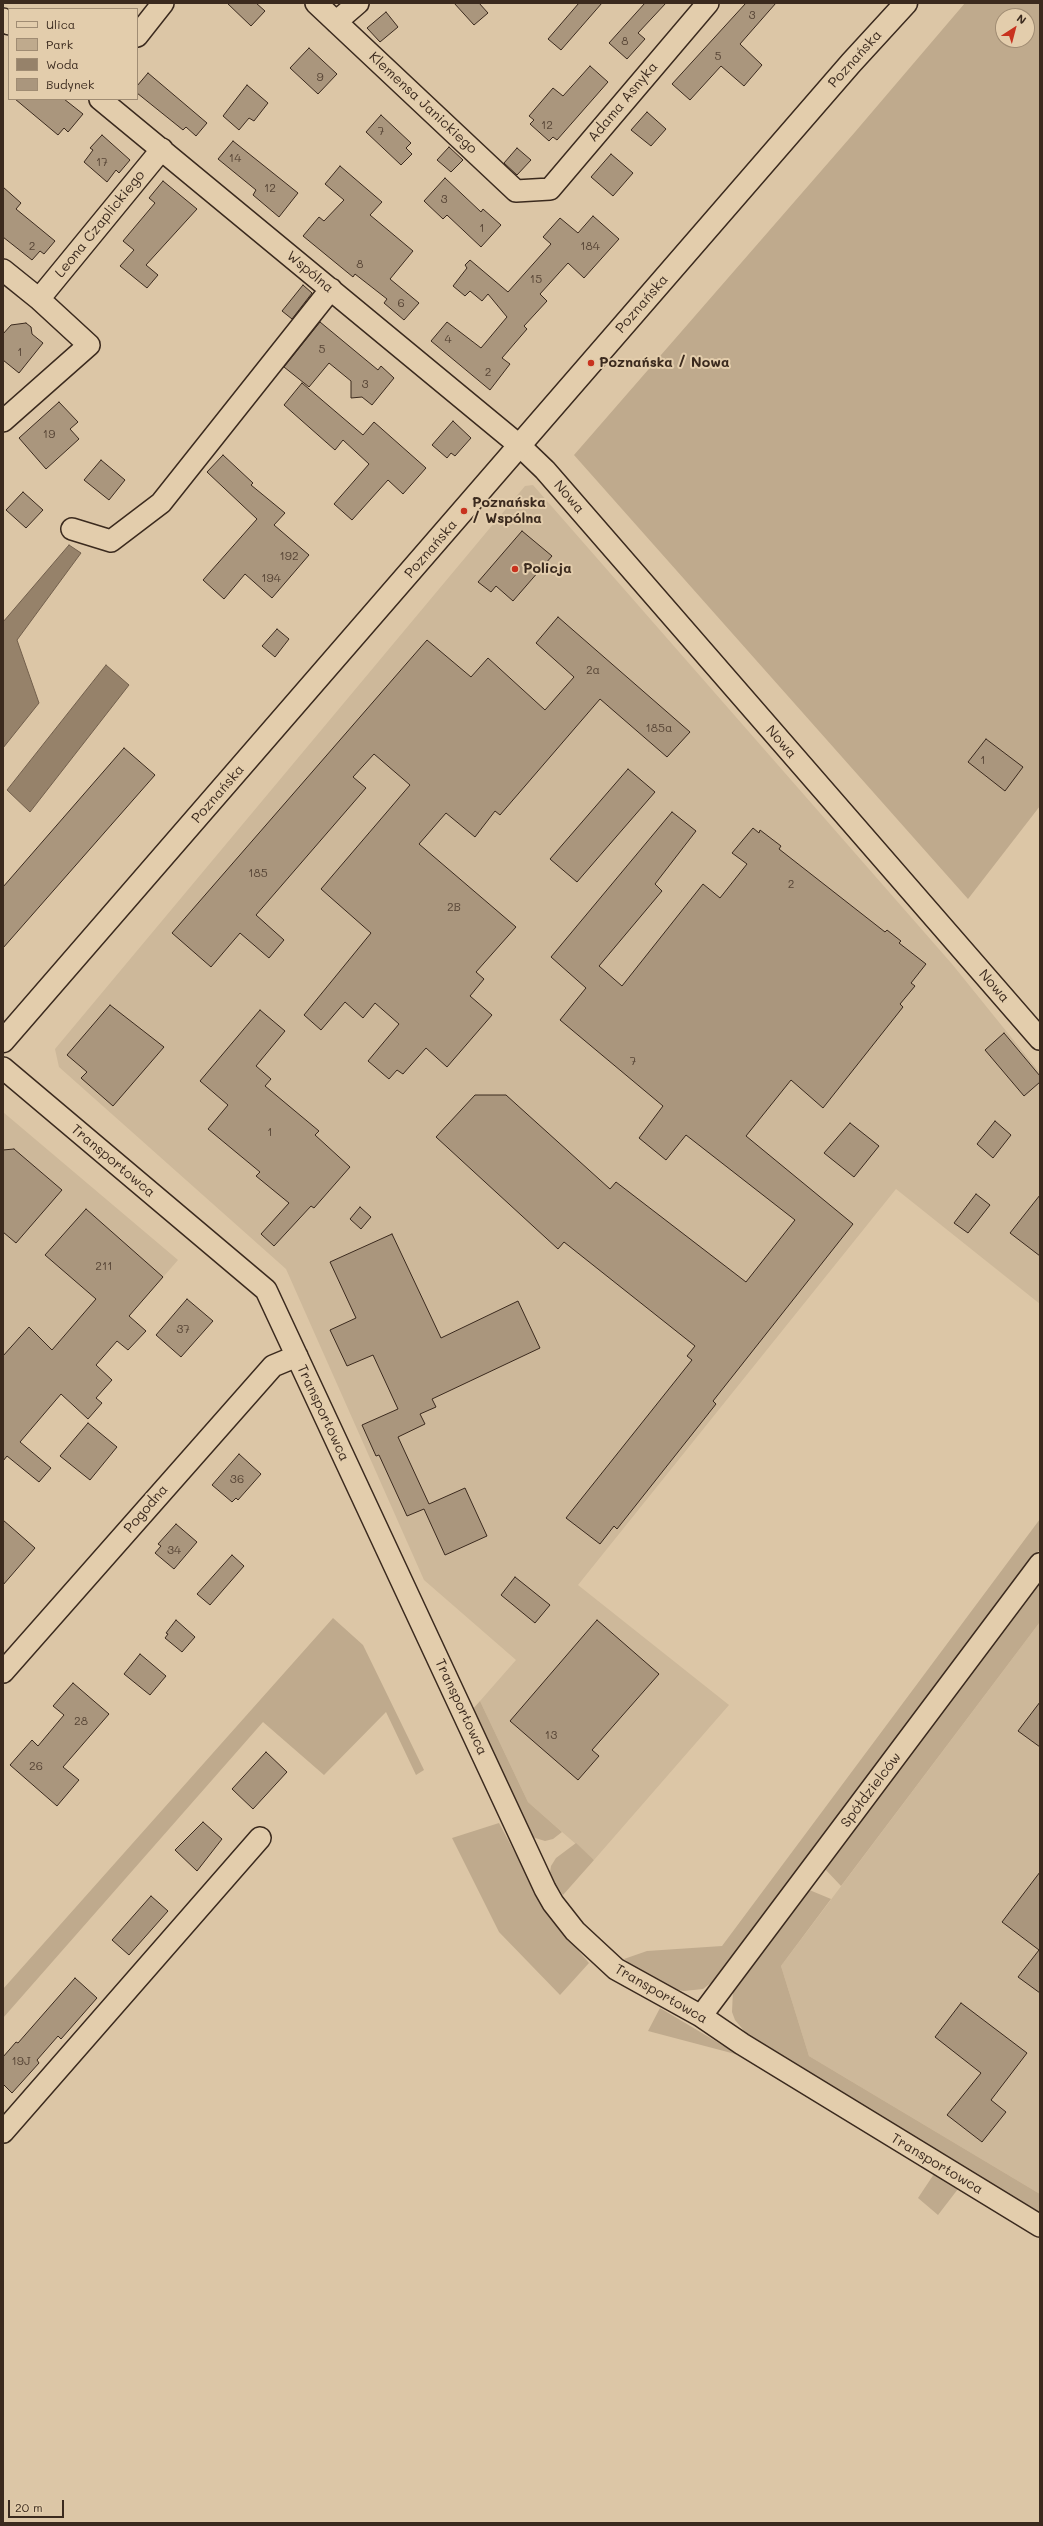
<!DOCTYPE html>
<html>
<head>
<meta charset="utf-8">
<style>
  body { margin:0 }
  #map { position:relative; width:1043px; height:2526px; overflow:hidden; background:#dcc6a6; font-family:Mali,sans-serif }
  canvas { display:block }
  .frame { position:absolute; inset:0; border:4px solid #3b2a1e; pointer-events:none }
  .legend { position:absolute; left:8px; top:8px; width:130px; height:92px; box-sizing:border-box; background:#e3cdac; border:1px solid #a08c73; margin:0; padding:5px 7px; list-style:none; font-size:12px; color:#3b2a1e }
  .legend li { display:flex; align-items:center; gap:8px; height:20px }
  .legend b { width:20px; border:1px solid #a08c73 }
  .north { position:absolute; left:995px; top:8px; width:40px; height:40px; box-sizing:border-box; background:#e3cdac; border:1px solid #a08c73; border-radius:50%; rotate:36deg; font-size:11px; font-weight:700; line-height:16px; text-align:center; color:#3b2a1e }
  .north::after { content:''; display:block; margin:auto; width:14px; height:18px; background:#c8321e; clip-path:polygon(50% 0,100% 100%,50% 72%,0 100%) }
  .scale { position:absolute; left:8px; top:2500px; width:56px; height:18px; box-sizing:border-box; border:2px solid #3b2a1e; border-top:0; padding-left:5px; font-size:12px; line-height:14px; white-space:nowrap; color:#3b2a1e; -webkit-text-stroke:3px #e3cdac; paint-order:stroke }
</style>
</head>
<body>
<div id="map">
<canvas width="1043" height="2526"></canvas>
<div class="frame"></div>
<ul class="legend">
<li><b style="height:5px;background:#e3cdac"></b>Ulica</li>
<li><b style="height:11px;background:#bfaa8d"></b>Park</li>
<li><b style="height:11px;background:#96826a"></b>Woda</li>
<li><b style="height:11px;background:#aa967d"></b>Budynek</li>
</ul>
<div class="north">N</div>
<div class="scale">20 m</div>
</div>
<script>
const ctx = document.querySelector('canvas').getContext('2d');
ctx.lineJoin = 'round';
function fillPath(path, color) { ctx.fillStyle = color; ctx.fill(path, 'evenodd'); }
const poly = rows => new Path2D(rows.map(r => 'M' + r).join(''));
function strokePath(path, color, width, dash) { ctx.strokeStyle = color; ctx.lineWidth = width; ctx.lineCap = dash ? 'butt' : 'round'; ctx.setLineDash(dash || []); ctx.stroke(path); }
function drawText(font, color, halo, rows, align = 'center') {
  ctx.font = font + ' Mali,sans-serif'; ctx.lineWidth = 4; ctx.setLineDash([]); ctx.textBaseline = 'middle'; ctx.strokeStyle = halo; ctx.fillStyle = color; for (const [text, x, y, turn = 0] of rows) {
    ctx.save(); ctx.translate(x, y); ctx.rotate((+turn || 0) * Math.PI / 180); ctx.textAlign = isNaN(turn) ? turn : align; if (halo) ctx.strokeText(text, 0, 0); ctx.fillText(text, 0, 0); ctx.restore();
  }
}
const built = poly([
  [533,485,952,964,1040,1073,1040,1304,896,1189,578,1585,729,1705,594,1860,528,1802,480,1701,516,1660,424,1580,286,1269,59,1067,55,1049,525,486],
  [3,1112,178,1260,3,1461],
  [1040,1622,1040,2194,809,2056,781,1966]
]);
const green = poly([
  [965,3,1040,3,1040,806,968,899,574,455,855,132],
  [1003,16,1027,16,1027,40,1003,40],
  [1040,1519,1040,1549,712,1982,703,1989,684,1991,672,1989,644,1974,624,1959,647,1951,722,1946],
  [1040,1582,1040,1622,841,1886,824,1868],
  [333,1618,363,1645,424,1770,416,1775,386,1712,324,1775,263,1722,3,2018,3,1989],
  [480,1701,528,1802,562,1832,553,1839,545,1841,532,1837,472,1710],
  [499,1823,550,1918,589,1963,560,1995,499,1932,452,1838],
  [576,1843,594,1860,563,1895,553,1880,550,1873,551,1866,556,1858],
  [807,1889,831,1899,781,1966,809,2056,1040,2194,1040,2217,750,2038,735,2020,732,2012,733,1990],
  [660,2008,739,2055,648,2031],
  [934,2174,958,2189,938,2215,918,2198]
]);
const water = poly([
  [69,545,81,553,17,640,39,703,3,748,3,622,69,545],
  [106,665,129,685,30,812,7,790,106,665]
]);
const building = poly([
  [227,3,256,3,265,11,251,26,227,3],
  [454,3,479,3,488,13,474,25,454,3],
  [579,3,602,3,561,50,548,39,579,3],
  [645,3,666,3,638,33,645,39,627,59,609,43,645,3],
  [746,3,776,3,740,44,762,65,744,86,721,66,690,100,672,84,746,3],
  [386,12,398,27,380,42,367,28,386,12],
  [309,48,337,74,318,94,290,68,309,48],
  [590,66,608,82,557,140,553,137,549,141,530,124,534,120,529,116,553,88,563,96,590,66],
  [148,73,207,123,196,136,186,127,183,130,137,93,137,86,148,73],
  [247,85,268,103,254,121,249,118,239,130,223,116,247,85],
  [15,99,64,99,83,114,68,132,64,128,58,135,15,99],
  [647,112,666,129,651,146,631,130,647,112],
  [381,115,411,143,406,148,412,154,401,165,366,132,381,115],
  [102,135,130,160,119,173,116,170,107,182,84,162,93,150,90,148,102,135],
  [233,141,298,193,279,217,253,195,256,190,218,159,233,141],
  [449,147,463,160,451,172,437,160,449,147],
  [517,148,531,160,517,175,504,163,517,148],
  [611,154,633,173,613,196,591,177,611,154],
  [340,166,382,202,370,215,413,251,390,279,419,303,404,320,384,303,387,299,355,274,353,277,303,236,319,217,324,221,344,200,325,184,340,166],
  [445,178,481,212,483,209,501,225,481,247,447,215,443,219,424,201,445,178],
  [163,181,197,209,146,265,158,275,147,288,120,266,134,250,123,241,155,203,149,198,163,181],
  [3,187,21,203,16,209,55,241,44,254,40,251,32,260,3,237,3,187],
  [593,216,619,239,584,278,568,263,540,294,547,301,524,326,527,329,502,358,510,364,490,390,431,341,447,322,481,348,507,317,488,294,482,301,470,291,465,296,453,286,467,268,465,265,470,260,508,292,551,244,543,237,560,218,578,233,593,216],
  [303,285,312,293,292,319,282,311,303,285],
  [320,322,378,370,381,366,394,378,372,405,362,397,351,398,351,381,329,363,309,387,284,367,320,322],
  [26,323,31,327,32,334,43,343,19,373,3,360,3,334,11,325,26,323],
  [302,383,363,435,374,422,426,468,403,494,388,480,352,520,334,504,369,464,343,440,335,450,284,405,302,383],
  [59,402,78,422,70,429,79,439,46,469,19,438,59,402],
  [453,421,471,438,455,456,451,453,447,458,432,445,453,421],
  [223,455,253,483,251,485,285,513,274,525,309,555,272,598,245,574,224,599,203,580,257,519,207,472,223,455],
  [101,460,125,480,109,500,84,480,101,460],
  [23,492,43,510,26,528,6,510,23,492],
  [522,531,552,556,513,601,496,586,491,592,478,582,522,531],
  [558,617,690,732,667,757,600,699,500,815,495,811,475,837,446,813,419,844,516,927,476,972,484,979,470,996,492,1015,447,1067,426,1048,403,1074,397,1070,389,1079,368,1061,399,1024,375,1003,363,1018,345,1002,321,1030,304,1015,371,933,321,889,410,785,374,754,353,777,366,788,256,915,284,940,269,958,240,933,211,967,172,933,427,640,471,677,488,658,545,710,574,677,536,643,558,617],
  [277,629,289,639,275,657,262,646,277,629],
  [986,739,1023,767,1005,791,968,762,986,739],
  [124,748,155,775,3,948,3,887,124,748],
  [628,769,655,792,577,882,550,859,628,769],
  [672,812,696,831,655,884,662,891,599,966,622,986,703,884,720,898,747,864,732,853,753,828,759,833,760,830,781,846,779,849,885,932,887,930,901,941,899,943,926,964,911,983,915,986,900,1004,903,1007,823,1108,791,1080,746,1136,853,1224,713,1401,716,1404,617,1529,614,1526,600,1544,566,1518,692,1360,687,1356,695,1346,564,1242,558,1249,436,1137,475,1095,506,1095,610,1189,616,1182,746,1282,795,1220,686,1135,666,1160,639,1138,663,1106,560,1020,586,988,551,957,672,812],
  [110,1005,164,1047,113,1106,81,1078,87,1072,67,1055,110,1005],
  [260,1010,285,1031,256,1066,271,1079,265,1086,319,1131,315,1135,350,1167,314,1208,311,1206,274,1246,261,1234,289,1203,256,1176,260,1172,208,1129,228,1105,200,1081,260,1010],
  [1004,1033,1040,1076,1040,1082,1024,1096,985,1050,1004,1033],
  [995,1121,1011,1135,993,1158,977,1144,995,1121],
  [850,1123,879,1146,854,1177,824,1153,850,1123],
  [14,1149,62,1190,16,1243,3,1232,3,1150,14,1149],
  [976,1194,990,1205,968,1233,954,1223,976,1194],
  [1040,1195,1040,1256,1010,1233,1040,1195],
  [360,1207,371,1217,361,1229,350,1219,360,1207],
  [86,1209,163,1277,129,1316,146,1331,128,1350,117,1341,96,1365,112,1380,96,1398,102,1403,88,1419,61,1394,20,1442,51,1468,39,1482,7,1456,3,1461,3,1356,29,1327,52,1350,96,1299,45,1255,86,1209],
  [392,1234,441,1338,518,1301,540,1348,432,1399,436,1407,420,1414,425,1424,398,1437,429,1504,465,1488,487,1536,445,1555,424,1509,407,1516,379,1455,376,1456,362,1425,398,1409,373,1355,347,1366,330,1330,356,1318,330,1262,392,1234],
  [187,1299,213,1321,181,1357,156,1335,187,1299],
  [88,1423,117,1447,90,1480,60,1456,88,1423],
  [239,1454,261,1474,238,1500,236,1498,232,1502,212,1485,239,1454],
  [3,1520,35,1548,3,1585,3,1520],
  [176,1524,197,1542,174,1569,155,1553,161,1546,158,1544,176,1524],
  [232,1555,244,1566,210,1605,197,1594,232,1555],
  [515,1577,550,1605,535,1623,501,1595,515,1577],
  [176,1620,195,1637,182,1652,165,1638,168,1634,166,1633,176,1620],
  [597,1620,659,1674,592,1750,599,1756,578,1780,510,1721,597,1620],
  [140,1654,166,1676,150,1695,124,1674,140,1654],
  [73,1683,109,1714,63,1767,79,1780,57,1806,10,1765,32,1740,38,1746,64,1715,53,1706,73,1683],
  [1040,1702,1040,1747,1018,1731,1040,1702],
  [266,1752,287,1772,253,1809,232,1789,266,1752],
  [203,1822,222,1839,197,1871,175,1850,203,1822],
  [1040,1872,1040,1993,1018,1977,1039,1950,1002,1922,1040,1872],
  [151,1896,168,1911,129,1955,112,1940,151,1896],
  [75,1978,97,1998,61,2039,58,2036,37,2060,39,2063,12,2093,3,2084,3,2057,16,2042,18,2043,75,1978],
  [961,2003,1027,2053,991,2100,1006,2112,982,2142,947,2115,981,2073,935,2037,961,2003]
]);
const minor = poly([
  [316,3,516,191,550,189,708,3],
  [3,19,9,24],
  [336,22,358,3],
  [137,36,163,3],
  [100,99,520,446,545,470,1040,1039],
  [3,270,39,299,162,149],
  [3,421,89,345,39,299],
  [72,529,111,541,161,503,331,289],
  [3,1068,266,1290,545,1889,553,1903,575,1931,616,1969,701,2016,742,2044,1040,2226],
  [3,1672,273,1366,297,1356],
  [701,2016,1040,1564],
  [3,2132,260,1838]
]);
const major = poly([
  [3,1041,851,63,906,3]
]);
const markers = [
  [591,363,4,"#c8321e"],
  [464,511,4,"#c8321e"],
  [515,569,4,"#c8321e"]
];
const numberNames = [
  ["3",752,15],
  ["8",625,41],
  ["5",718,56],
  ["9",320,77],
  ["12",547,125],
  ["7",381,131],
  ["14",235,158],
  ["17",102,162],
  ["12",270,188],
  ["3",444,199],
  ["1",482,228],
  ["2",32,246],
  ["184",590,246],
  ["8",360,264],
  ["15",536,279],
  ["6",401,303],
  ["4",448,339],
  ["5",322,349],
  ["1",20,352],
  ["2",488,372],
  ["3",365,384],
  ["19",49,434],
  ["192",289,556],
  ["194",271,578],
  ["2a",593,670],
  ["185a",659,728],
  ["1",983,760],
  ["185",258,873],
  ["2",791,884],
  ["2B",454,907],
  ["7",633,1061],
  ["1",270,1132],
  ["211",104,1266],
  ["37",183,1329],
  ["36",237,1479],
  ["34",174,1550],
  ["28",81,1721],
  ["13",551,1735],
  ["26",36,1766],
  ["19J",21,2061]
];
const streetNames = [
  ["Poznańska",855,59,-48],
  ["Adama Asnyka",623,102,-50],
  ["Klemensa Janickiego",423,103,43],
  ["Leona Czaplickiego",100,224,-51],
  ["Wspólna",310,272,40],
  ["Poznańska",642,304,-49],
  ["Nowa",569,497,49],
  ["Poznańska",431,549,-49],
  ["Nowa",781,742,49],
  ["Poznańska",218,794,-49],
  ["Nowa",994,986,49],
  ["Transportowca",113,1161,40],
  ["Transportowca",323,1413,65],
  ["Pogodna",146,1509,-49],
  ["Transportowca",461,1707,65],
  ["Spółdzielców",871,1790,-53],
  ["Transportowca",661,1994,30],
  ["Transportowca",937,2164,31]
];
const poiNames = [
  ["Poznańska / Nowa",599,363],
  ["Poznańska",472,503],
  ["/ Wspólna",472,519],
  ["Policja",523,569]
];
fillPath(built, '#cdb89a');
fillPath(green, '#bfaa8d');
fillPath(water, '#96826a');
strokePath(water, '#725f4c', 1);
fillPath(building, '#aa967d');
strokePath(building, '#3b2a1e', 1);
strokePath(minor, '#3b2a1e', 24);
strokePath(major, '#3b2a1e', 25);
strokePath(minor, '#e3cdac', 21);
strokePath(major, '#e3cdac', 22);
for (const [x, y, r, color] of markers) { const dot = new Path2D(); dot.arc(x, y, r, 0, 2 * Math.PI); ctx.fillStyle = color; ctx.fill(dot); strokePath(dot, '#e3cdac', 1.5); }
drawText('12px', '#574536', null, numberNames);
drawText('14px', '#3b2a1e', '#e3cdac', streetNames);
drawText('bold 14px', '#3b2a1e', '#e3cdac', poiNames, 'left');
</script>
</body>
</html>
